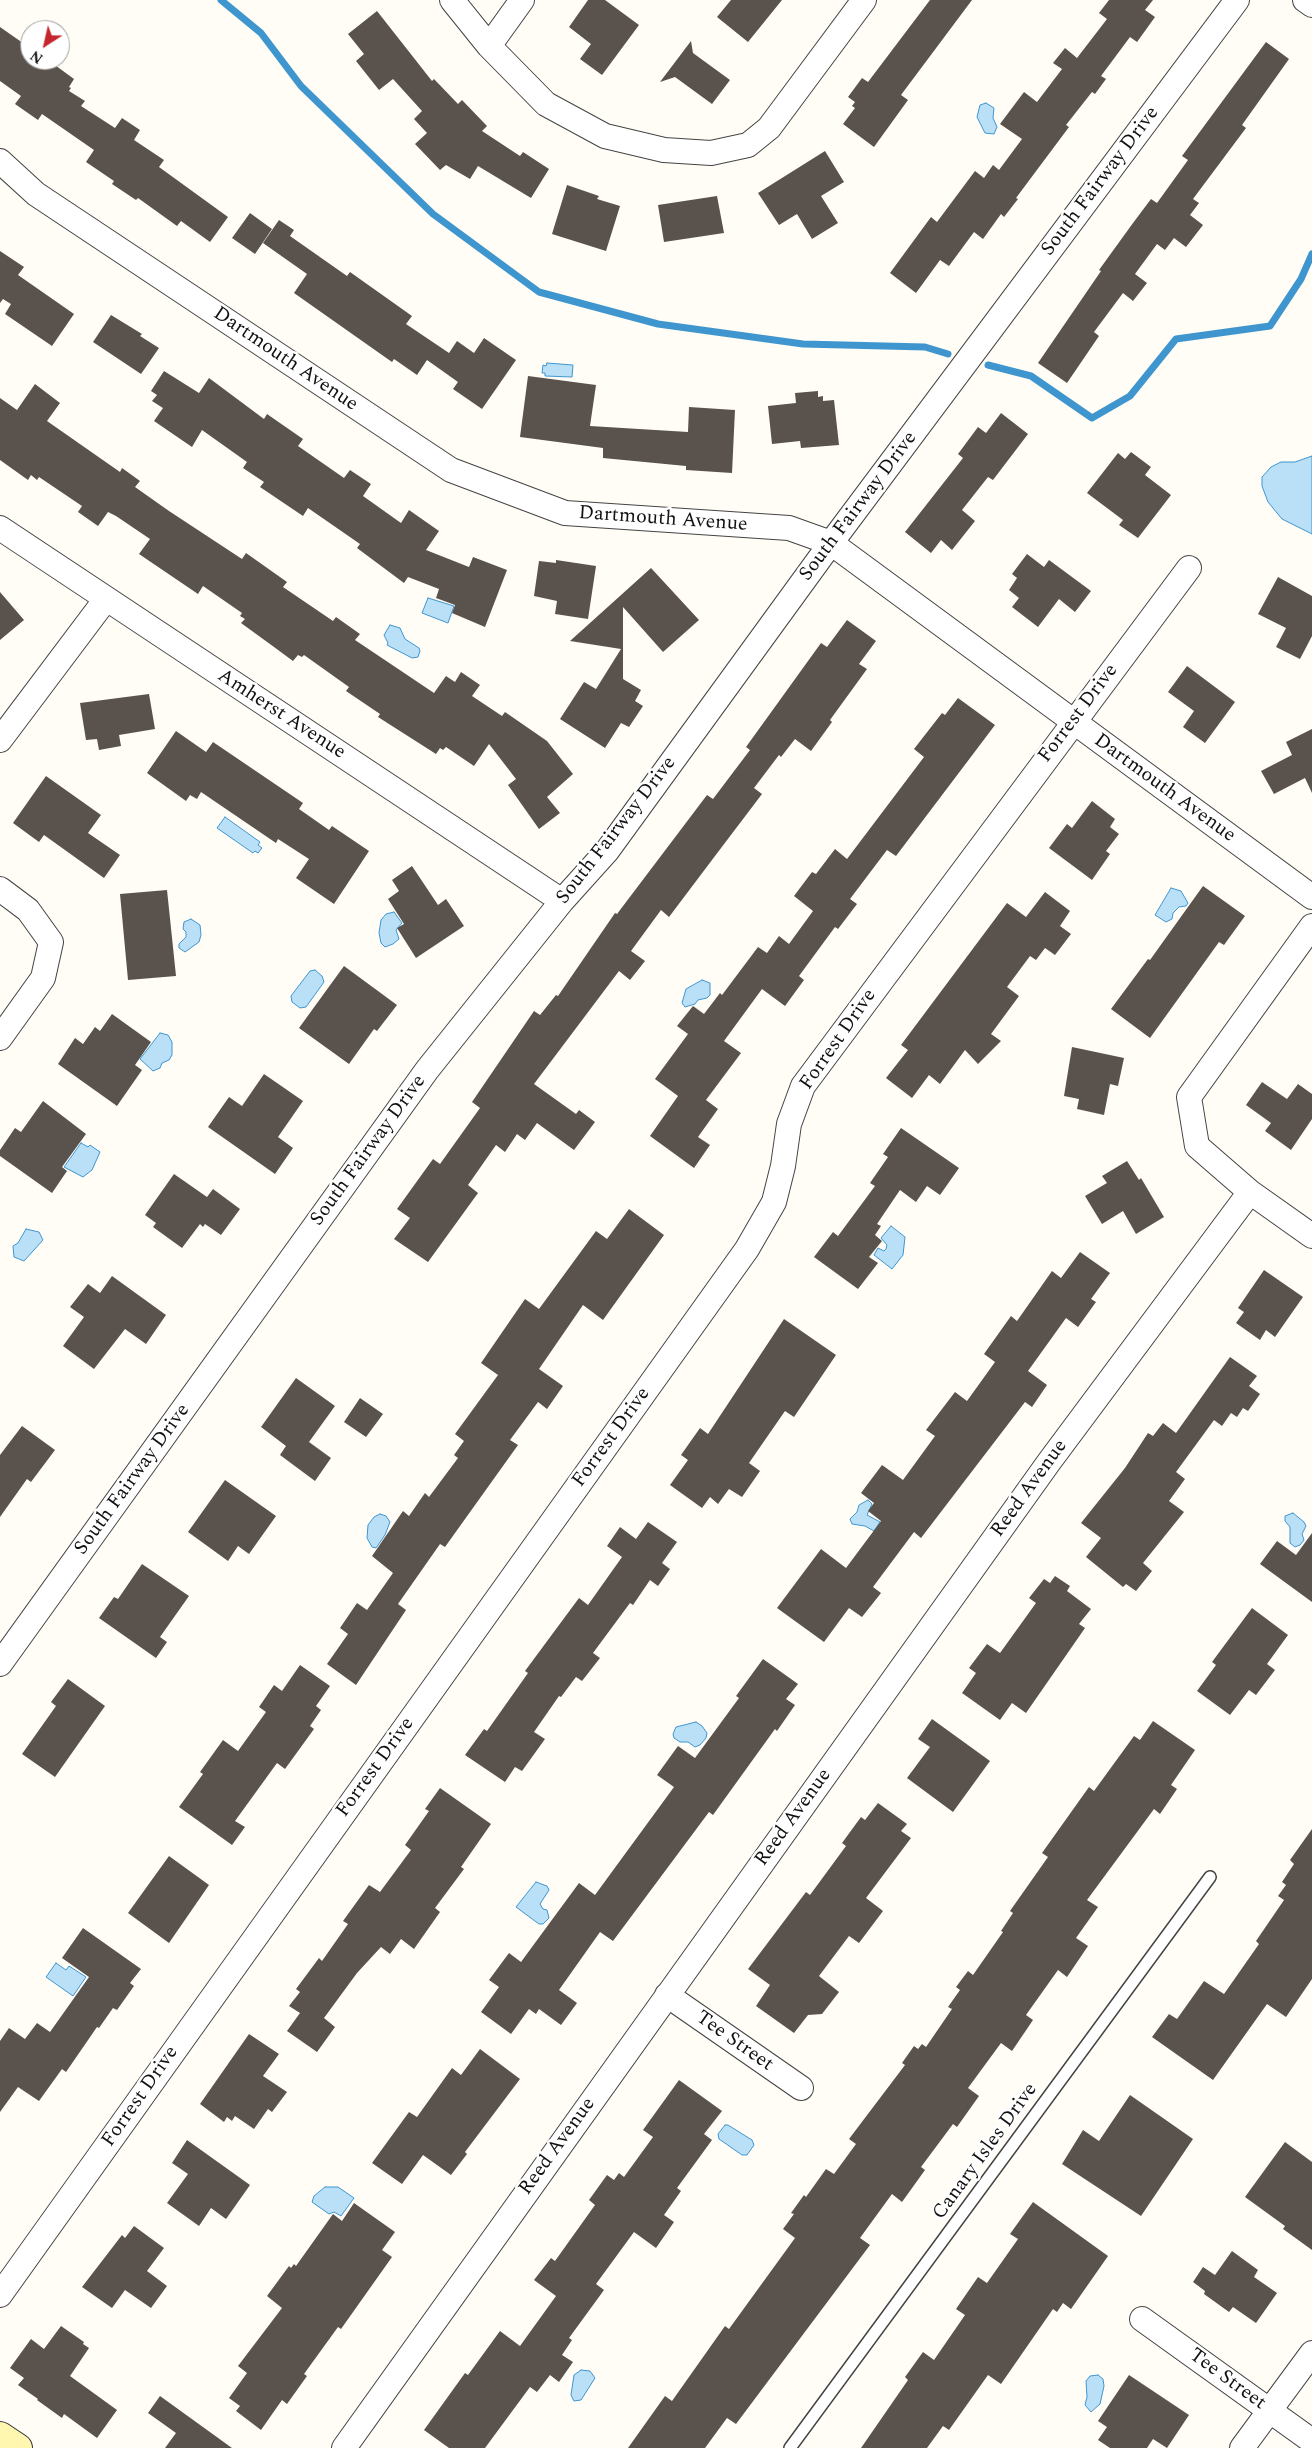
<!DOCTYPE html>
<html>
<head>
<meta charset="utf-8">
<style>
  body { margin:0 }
  #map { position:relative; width:1312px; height:2448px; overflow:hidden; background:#fffdf5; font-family:Spectral,serif }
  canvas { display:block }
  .north { position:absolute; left:20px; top:20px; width:50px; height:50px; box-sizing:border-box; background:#fff; border:1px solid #a0a0a0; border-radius:50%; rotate:215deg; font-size:14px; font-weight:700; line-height:20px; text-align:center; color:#111 }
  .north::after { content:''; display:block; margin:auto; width:18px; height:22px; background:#c4262e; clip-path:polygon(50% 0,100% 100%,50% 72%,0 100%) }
</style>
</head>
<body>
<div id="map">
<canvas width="1312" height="2448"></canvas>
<div class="north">N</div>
</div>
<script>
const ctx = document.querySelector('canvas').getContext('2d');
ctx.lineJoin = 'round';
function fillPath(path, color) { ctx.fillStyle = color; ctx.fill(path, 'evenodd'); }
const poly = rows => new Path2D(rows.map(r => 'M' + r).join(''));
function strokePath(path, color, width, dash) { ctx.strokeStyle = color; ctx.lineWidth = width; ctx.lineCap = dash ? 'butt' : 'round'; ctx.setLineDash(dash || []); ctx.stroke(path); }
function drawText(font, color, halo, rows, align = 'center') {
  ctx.font = font + ' Spectral,serif'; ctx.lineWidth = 5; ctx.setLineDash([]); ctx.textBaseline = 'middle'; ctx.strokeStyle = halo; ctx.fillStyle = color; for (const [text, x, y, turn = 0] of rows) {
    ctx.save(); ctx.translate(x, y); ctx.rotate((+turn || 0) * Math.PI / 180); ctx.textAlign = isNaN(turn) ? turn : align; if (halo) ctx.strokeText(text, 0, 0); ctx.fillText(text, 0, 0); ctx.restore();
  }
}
const water = poly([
  [986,103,994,108,993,118,997,127,994,134,985,133,977,117,980,105,986,103],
  [547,363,573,365,572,377,545,376,545,373,542,373,543,365,546,366,547,363],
  [1312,456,1312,534,1282,519,1268,502,1262,486,1262,477,1271,467,1281,462,1295,462,1312,456],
  [428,598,454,606,448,623,422,613,428,598],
  [390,625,400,628,405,639,419,648,420,651,418,657,412,658,387,645,388,643,384,635,390,625],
  [225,817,260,842,258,845,262,848,258,853,255,851,253,853,217,828,225,817],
  [1171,888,1181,891,1188,903,1186,906,1179,907,1173,913,1172,919,1166,922,1155,915,1171,888],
  [394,912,402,923,396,930,399,939,393,944,385,947,381,943,379,933,381,920,386,914,394,912],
  [191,919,200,925,201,935,199,942,185,952,179,948,179,944,186,937,186,932,183,929,184,922,191,919],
  [315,970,322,976,324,982,306,1007,300,1008,292,1002,291,996,310,971,315,970],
  [702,980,710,983,710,995,707,998,698,1000,695,1004,685,1007,682,1003,686,989,702,980],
  [160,1033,168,1035,172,1042,172,1055,169,1060,162,1063,160,1068,153,1071,140,1059,160,1033],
  [81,1143,88,1147,90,1145,100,1152,92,1170,83,1177,64,1167,81,1143],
  [891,1226,905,1237,903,1255,892,1269,874,1255,878,1248,884,1251,886,1249,887,1245,881,1238,891,1226],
  [26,1229,39,1232,43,1240,24,1261,14,1257,13,1246,18,1243,26,1229],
  [868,1500,872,1504,867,1515,880,1522,874,1531,865,1526,852,1524,850,1519,857,1512,859,1505,868,1500],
  [1293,1513,1304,1522,1306,1526,1302,1534,1304,1540,1300,1545,1295,1547,1290,1543,1290,1527,1285,1521,1285,1516,1293,1513],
  [380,1514,386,1516,390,1522,385,1535,376,1548,372,1547,367,1538,368,1525,374,1517,380,1514],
  [696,1722,702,1726,707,1733,706,1738,700,1745,695,1747,688,1742,680,1742,674,1738,673,1734,676,1727,696,1722],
  [536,1882,547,1886,549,1890,540,1904,543,1909,547,1910,549,1918,543,1924,539,1924,516,1907,536,1882],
  [56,1963,66,1970,69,1966,86,1977,73,1996,46,1977,56,1963],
  [725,2125,728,2125,752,2140,754,2145,747,2155,742,2155,719,2139,718,2134,725,2125],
  [325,2187,338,2187,354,2198,341,2216,334,2212,329,2214,312,2202,314,2196,325,2187],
  [581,2370,590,2371,595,2378,581,2400,574,2401,571,2395,574,2375,581,2370],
  [1098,2375,1103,2379,1104,2386,1100,2404,1091,2412,1085,2405,1087,2397,1086,2381,1090,2376,1098,2375]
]);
const stream = poly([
  [221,0,261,33,301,86,433,214,539,292,658,324,803,344,925,347,948,354],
  [988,365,1031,376,1092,418,1130,396,1176,339,1270,326,1301,279,1312,254]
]);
const building = poly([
  [588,0,605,0,639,25,602,75,580,59,591,44,569,27],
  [731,0,782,0,748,42,717,17],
  [930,0,972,0,901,95,908,100,874,147,843,124,855,108,852,106,855,102,848,97,862,78,868,82],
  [1109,0,1153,0,1145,10,1155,17,1137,42,1130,37,1101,76,1106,79,1095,94,1092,92,1066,125,1069,127,1016,198,1018,199,1004,217,1001,214,983,239,974,232,949,266,940,260,916,293,890,273,931,217,937,222,975,171,984,178,993,165,999,170,1022,139,1000,124,1024,92,1037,102,1062,69,1053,63,1065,48,1077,58,1107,19,1099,13],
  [377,11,432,81,434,79,458,104,462,100,487,126,482,131,520,156,523,152,549,169,531,198,478,166,470,179,446,165,440,170,415,144,427,133,414,119,422,111,393,79,379,90,356,61,364,54,348,34],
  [0,27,30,48,30,60,48,60,74,79,69,87,71,88,69,91,85,101,81,106,115,128,122,118,140,130,134,140,164,160,159,167,228,217,210,242,181,221,177,226,138,198,136,200,112,184,114,181,86,162,94,150,42,114,38,120,15,104,21,96,0,81],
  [691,41,693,53,730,80,712,104,675,77,660,82],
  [1266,42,1289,59,1242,125,1246,128,1193,199,1199,203,1190,215,1203,225,1186,247,1174,238,1165,250,1157,244,1135,274,1147,283,1133,301,1123,293,1094,332,1099,336,1067,383,1038,363,1101,271,1099,270,1133,223,1151,199,1157,203,1188,160,1182,156],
  [825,151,844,182,821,196,838,223,812,239,797,214,779,225,758,193],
  [567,185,599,196,597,199,620,206,606,251,552,234],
  [717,196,724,233,664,242,658,205],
  [250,213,272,229,255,254,232,238],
  [279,220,294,230,290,236,347,276,350,272,412,316,406,324,449,353,457,341,474,353,484,338,516,360,482,409,453,389,458,382,427,360,417,375,394,359,392,362,294,293,307,274,263,243],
  [0,251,24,267,18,275,74,314,52,346,5,314,11,304,3,299,0,303],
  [111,315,142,334,140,336,159,348,141,374,93,342],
  [164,371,199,393,209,378,264,419,267,414,303,439,298,446,344,478,350,470,371,484,363,496,401,523,409,510,439,531,426,550,469,567,473,557,507,570,485,627,452,613,455,605,436,598,439,589,408,577,404,583,357,548,360,544,308,508,303,516,260,487,264,482,243,468,247,462,202,430,192,447,154,421,163,408,152,401,157,395,151,391],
  [528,376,596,385,590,426,688,432,689,407,735,410,732,473,686,470,686,466,603,458,603,448,520,437],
  [35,384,60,403,47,421,120,472,122,468,140,481,135,487,169,511,242,559,246,553,287,582,283,587,333,621,336,617,360,634,355,640,434,693,446,676,455,682,461,672,480,685,472,696,502,716,505,712,547,741,573,774,547,797,560,813,539,829,508,785,516,779,489,744,474,766,446,747,443,750,440,748,436,754,378,717,380,714,346,691,349,687,304,655,302,657,298,655,293,661,274,647,241,623,245,619,240,616,242,613,203,586,198,594,139,554,150,539,116,516,108,512,98,526,78,512,82,506,39,477,37,480,31,475,28,480,0,460,0,398,17,410],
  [818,391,818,397,823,396,823,401,834,400,839,445,801,448,800,441,772,444,768,406,796,403,795,393],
  [1001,413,1028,434,993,480,988,477,962,510,975,521,952,550,941,540,931,553,905,532,963,458,958,454,978,427,986,433],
  [1131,452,1151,467,1145,475,1171,495,1138,538,1119,525,1123,520,1087,493,1118,453,1125,459],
  [1027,554,1044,567,1049,560,1091,591,1075,612,1059,599,1038,627,1012,607,1019,598,1009,590,1017,578,1012,574],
  [556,560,596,566,588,619,555,614,557,601,534,596,539,561,556,563],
  [651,568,699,620,663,652,623,607,623,679,641,690,635,701,643,706,629,727,621,723,605,748,560,719,584,682,596,689,621,649,570,641],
  [1278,577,1312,596,1312,636,1300,659,1276,647,1286,628,1258,614],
  [0,592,24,620,0,640],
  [847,620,876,641,859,664,867,669,830,720,832,722,811,751,795,739,781,757,779,755,754,788,762,794,715,856,669,917,661,910,631,951,645,961,630,980,619,971,534,1084,576,1114,579,1110,595,1122,574,1150,537,1123,525,1140,517,1134,505,1152,496,1145,468,1185,478,1193,428,1262,394,1239,410,1218,397,1209,433,1159,440,1164,480,1108,472,1102,534,1011,540,1015,556,995,558,996,615,913,617,914,707,795,713,799,750,750,746,747,821,643,827,647],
  [1187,666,1235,702,1205,743,1183,727,1194,711,1168,692],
  [149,694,155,729,119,735,121,746,99,750,97,739,86,740,80,703],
  [958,698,995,725,896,856,887,850,850,899,857,904,838,929,835,927,799,976,804,980,785,1006,762,989,724,1041,741,1053,706,1100,718,1109,698,1137,710,1145,694,1168,650,1136,678,1096,655,1079,688,1034,677,1026,693,1006,704,1014,720,993,722,995,758,947,767,953,779,936,789,944,813,911,794,896,812,872,816,874,835,849,847,859,924,757,914,749,942,713,945,715],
  [1312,729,1312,793,1305,778,1274,794,1261,771,1292,755,1286,742],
  [176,731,206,752,213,742,303,803,299,809,329,830,332,826,369,851,334,904,296,878,309,859,278,839,276,843,201,792,197,799,190,795,186,801,147,773],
  [46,776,101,815,88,833,120,855,104,878,44,835,39,842,13,823],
  [1092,801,1115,819,1110,827,1119,834,1106,851,1110,854,1092,880,1049,848,1067,824,1072,828],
  [412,866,438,905,446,899,464,926,416,958,397,928,404,924,388,899,399,891,392,880],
  [1203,886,1245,916,1224,945,1219,942,1150,1038,1111,1009,1148,959,1150,960],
  [167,890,176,976,128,980,120,894],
  [1045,892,1070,911,1060,926,1071,934,1055,955,1045,948,1036,960,1030,956,1007,987,1019,996,991,1034,1001,1041,978,1064,965,1050,940,1084,929,1075,912,1098,886,1078,908,1050,901,1045,1007,903,1026,917],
  [344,966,397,1005,377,1031,374,1029,349,1064,299,1028],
  [112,1014,151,1042,135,1065,142,1070,117,1106,58,1064,75,1038,83,1044,95,1027,100,1031],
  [1072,1047,1124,1058,1118,1086,1110,1084,1104,1115,1077,1109,1079,1099,1064,1096],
  [264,1074,303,1101,278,1137,293,1148,275,1174,208,1127,229,1097,242,1106],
  [1262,1082,1287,1099,1298,1084,1312,1094,1312,1119,1291,1150,1265,1131,1271,1123,1246,1105],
  [43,1101,86,1134,62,1167,67,1171,52,1193,0,1156,0,1150,15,1128,21,1132],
  [901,1128,959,1168,940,1195,927,1186,916,1202,900,1190,877,1224,881,1226,875,1235,882,1241,869,1257,878,1263,858,1289,814,1257,833,1232,838,1236,875,1186,870,1183,888,1157,883,1154],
  [1127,1161,1139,1180,1141,1178,1164,1217,1136,1234,1123,1211,1102,1224,1085,1196,1107,1183,1102,1176],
  [174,1174,207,1197,213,1189,240,1209,221,1235,205,1224,203,1227,200,1224,182,1248,153,1227,156,1223,145,1215],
  [629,1209,664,1235,603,1320,583,1305,539,1369,563,1386,547,1409,538,1402,510,1440,518,1445,445,1547,440,1544,398,1604,406,1610,356,1685,327,1664,348,1634,340,1628,357,1603,367,1610,393,1573,372,1556,403,1511,409,1516,425,1493,429,1497,458,1458,454,1455,464,1441,455,1434,498,1375,481,1363,525,1299,539,1309,596,1231,607,1239],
  [1080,1252,1110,1273,1091,1299,1096,1302,1078,1327,1066,1318,1028,1371,1047,1385,1032,1407,1025,1402,921,1538,914,1532,873,1587,881,1593,862,1617,849,1608,824,1642,777,1608,821,1549,846,1568,881,1521,868,1511,874,1503,861,1493,882,1465,903,1480,935,1436,926,1430,955,1392,967,1401,995,1362,984,1354,1011,1316,1017,1321,1052,1271,1061,1278],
  [1264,1270,1303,1297,1275,1337,1266,1330,1260,1340,1236,1323,1244,1312,1238,1308],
  [112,1276,166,1315,146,1344,125,1329,94,1369,63,1346,84,1317,70,1307,88,1284,100,1293],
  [784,1319,836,1355,794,1417,785,1411,749,1463,760,1471,742,1497,729,1489,718,1504,710,1497,702,1508,670,1485,688,1460,681,1455,700,1428,708,1434],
  [1230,1357,1257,1376,1249,1386,1260,1394,1248,1411,1243,1408,1237,1417,1231,1413,1222,1426,1214,1420,1176,1472,1185,1479,1169,1501,1184,1512,1143,1563,1152,1571,1136,1591,1126,1584,1123,1587,1086,1557,1101,1538,1081,1523,1125,1468,1148,1433,1153,1436,1163,1423,1176,1433],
  [296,1378,335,1406,309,1442,331,1458,315,1481,280,1455,286,1446,261,1427],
  [360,1398,383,1414,366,1437,344,1422],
  [22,1426,55,1450,31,1482,27,1479,0,1517,0,1455],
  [225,1480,276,1516,249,1554,238,1546,228,1561,188,1532],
  [648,1522,677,1542,662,1563,670,1569,658,1586,650,1580,633,1605,630,1603,593,1653,600,1658,582,1681,576,1677,561,1697,559,1696,534,1732,545,1739,522,1771,515,1767,505,1782,465,1755,484,1729,487,1731,528,1673,525,1671,579,1598,588,1605,622,1557,607,1546,620,1527,636,1539],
  [1312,1533,1312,1602,1260,1564,1277,1541,1296,1555],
  [142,1564,189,1596,160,1637,167,1642,156,1658,99,1618,114,1597,118,1599],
  [1055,1576,1070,1586,1067,1591,1091,1609,1079,1624,1085,1628,1026,1713,1012,1703,1000,1720,962,1693,976,1673,969,1668,987,1644,1000,1653,1036,1603,1029,1598,1044,1579,1050,1583],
  [1252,1608,1288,1635,1267,1664,1275,1670,1256,1695,1249,1690,1230,1715,1197,1691,1216,1665,1212,1662],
  [763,1659,798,1684,786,1699,795,1705,777,1731,775,1729,713,1815,709,1812,613,1941,600,1932,559,1990,577,2003,561,2025,539,2009,536,2014,529,2009,511,2034,481,2012,499,1987,489,1980,509,1953,521,1962,579,1883,595,1895,674,1787,657,1775,678,1746,695,1758,739,1698,736,1696],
  [300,1665,330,1686,316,1706,321,1710,310,1726,314,1729,285,1769,277,1763,235,1821,245,1827,232,1845,179,1807,203,1774,200,1772,223,1740,238,1751,266,1712,259,1707,274,1685,282,1691],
  [68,1679,105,1706,55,1777,22,1754,56,1706,51,1702],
  [932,1719,990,1761,953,1812,907,1778,930,1747,918,1739],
  [1153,1721,1195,1750,1171,1785,1177,1789,1160,1814,1154,1809,1087,1900,1098,1907,1076,1938,1088,1946,1067,1977,1058,1970,1026,2015,1033,2020,1012,2051,1001,2043,968,2088,979,2096,957,2127,953,2124,921,2167,925,2170,902,2202,892,2194,860,2238,870,2245,736,2424,727,2418,705,2448,628,2448,665,2396,672,2401,725,2326,729,2329,795,2238,783,2229,794,2214,791,2213,804,2195,806,2197,826,2169,834,2174,856,2144,849,2139,905,2065,902,2063,914,2046,918,2049,922,2044,926,2047,952,2009,948,2007,960,1990,956,1987,968,1971,973,1975,1003,1932,1001,1931,1013,1913,1010,1911,1048,1857,1042,1853,1089,1787,1094,1791,1134,1736,1140,1740],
  [440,1788,491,1824,461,1867,464,1869,435,1908,440,1912,414,1949,401,1939,390,1954,381,1947,357,1973,324,2018,335,2027,317,2052,287,2031,300,2013,289,2006,300,1992,296,1989,319,1958,322,1961,348,1924,343,1921,369,1885,380,1892,411,1850,405,1845,429,1811,425,1809],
  [878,1803,907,1824,901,1831,911,1838,866,1898,883,1911,859,1943,849,1936,819,1976,839,1992,822,2014,808,2015,794,2033,756,2006,770,1985,748,1969,806,1892,810,1895,846,1846,842,1843,861,1817,865,1820],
  [1312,1829,1312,1979,1286,2017,1267,2004,1213,2080,1152,2037,1169,2014,1177,2019,1204,1981,1224,1994,1259,1944,1256,1941,1284,1900,1278,1896,1286,1885,1282,1882,1294,1864,1290,1860],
  [169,1856,209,1885,169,1943,128,1913],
  [83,1928,141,1969,130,1983,134,1986,117,2010,113,2008,99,2028,97,2027,66,2072,62,2069,39,2101,18,2087,0,2112,0,2041,9,2028,25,2039,37,2023,50,2032,89,1977,62,1958],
  [249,2034,279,2054,263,2076,287,2092,272,2112,268,2109,254,2129,235,2116,232,2121,227,2117,224,2122,200,2104],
  [480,2049,520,2079,465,2152,467,2154,451,2175,423,2155,402,2184,372,2163,409,2112,417,2117,452,2068,461,2075],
  [679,2080,722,2111,704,2134,712,2140,677,2188,681,2191,664,2215,674,2222,656,2248,634,2232,596,2284,604,2290,569,2338,572,2340,562,2355,573,2362,559,2382,550,2375,537,2392,530,2387,485,2448,449,2448,424,2430,465,2373,468,2375,500,2331,520,2346,556,2296,534,2280,551,2258,555,2261,595,2205,589,2200,607,2175,614,2180,619,2173,624,2177,653,2137,643,2130],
  [1130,2095,1193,2139,1141,2216,1062,2164,1083,2130,1099,2141],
  [187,2140,250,2185,226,2219,211,2208,199,2226,167,2203,188,2174,172,2163],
  [1285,2142,1312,2162,1312,2250,1283,2229,1285,2226,1245,2197],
  [1033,2202,1108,2256,1071,2309,1063,2303,1057,2312,1053,2309,1001,2384,988,2375,949,2430,943,2426,927,2448,861,2448,908,2380,905,2377,923,2352,934,2360,965,2315,956,2309,978,2277,987,2283,1018,2239,1010,2234],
  [354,2203,395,2232,382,2250,392,2257,341,2329,338,2327,304,2374,307,2376,287,2404,282,2400,261,2430,236,2411,240,2406,229,2398,247,2373,238,2366,282,2308,267,2296,289,2266,291,2268,294,2264,296,2266,333,2214,342,2221],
  [134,2226,164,2248,147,2271,167,2286,151,2308,125,2290,112,2308,82,2287,122,2235,125,2238],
  [1232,2251,1258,2270,1254,2277,1277,2293,1256,2323,1233,2307,1229,2312,1204,2294,1205,2291,1193,2282,1203,2267,1215,2275],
  [61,2326,84,2342,83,2344,89,2348,70,2376,117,2410,97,2438,64,2414,62,2418,37,2400,38,2399,18,2385,24,2378,10,2368,31,2339,44,2349],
  [1129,2375,1189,2415,1167,2448,1153,2439,1147,2448,1110,2448,1098,2440,1107,2427,1098,2421],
  [160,2396,232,2448,165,2448,176,2433,148,2413]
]);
const lane = poly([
  [790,2448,1210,1877]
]);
const street = poly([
  [452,0,489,46,546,104,605,136,664,150,711,153,748,145,769,128,864,0],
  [1305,0,1312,5],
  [489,46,522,0],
  [0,161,36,194,451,470,565,513,789,528,831,543,1312,897],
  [0,528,562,901],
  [0,740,106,599],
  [0,889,28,910,51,942,43,978,0,1038],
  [1312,926,1189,1097,1197,1146,1250,1192,1312,1236],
  [0,1664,427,1070,562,901,607,851,831,543,1237,0],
  [667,1995,801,2088],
  [0,2295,747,1249,774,1202,783,1166,789,1124,803,1086,1189,568],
  [1142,2319,1312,2441],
  [344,2448,1049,1462,1250,1192],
  [1242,2448,1312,2353]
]);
const secondary = poly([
  [0,2436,18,2448]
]);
const streetNames = [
  ["South Fairway Drive",1101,182,-53],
  ["Dartmouth Avenue",285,360,34],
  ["South Fairway Drive",859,507,-53],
  ["Dartmouth Avenue",663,520,4],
  ["Forrest Drive",1079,714,-53],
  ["Amherst Avenue",281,715,33],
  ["Dartmouth Avenue",1164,789,36],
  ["South Fairway Drive",617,831,-52],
  ["Forrest Drive",839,1040,-55],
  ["South Fairway Drive",369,1151,-54],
  ["Forrest Drive",612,1438,-54],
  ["South Fairway Drive",133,1480,-54],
  ["Reed Avenue",1030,1489,-54],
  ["Forrest Drive",376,1768,-54],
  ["Reed Avenue",794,1818,-54],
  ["Tee Street",734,2042,35],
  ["Forrest Drive",141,2097,-55],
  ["Reed Avenue",558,2147,-54],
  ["Canary Isles Drive",986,2152,-54],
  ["Tee Street",1227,2380,36]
];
fillPath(water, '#b9e0f7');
strokePath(water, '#3f96cf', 1);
strokePath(stream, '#3f96cf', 7);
fillPath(building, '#5a524d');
strokePath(lane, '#444', 14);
strokePath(street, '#444', 26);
strokePath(secondary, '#333', 30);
strokePath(lane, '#fff', 11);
strokePath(street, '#fff', 24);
strokePath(secondary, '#fff6b0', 28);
drawText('20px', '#111', '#fff', streetNames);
</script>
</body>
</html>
